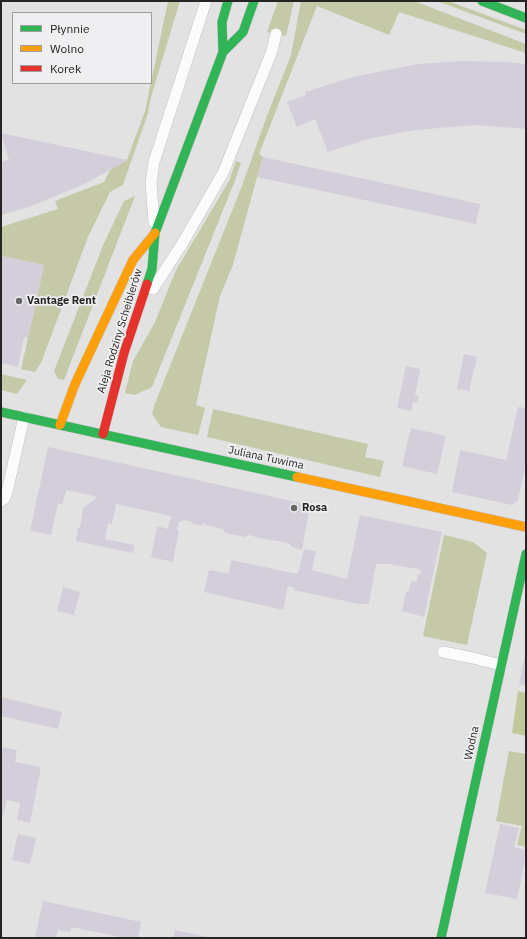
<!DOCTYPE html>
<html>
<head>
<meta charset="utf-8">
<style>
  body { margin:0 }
  #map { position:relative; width:527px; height:939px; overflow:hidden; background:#e2e2e3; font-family:"IBM Plex Sans",sans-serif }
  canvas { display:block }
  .frame { position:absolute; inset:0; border:2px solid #252526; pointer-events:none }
  .legend { position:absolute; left:12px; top:12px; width:140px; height:72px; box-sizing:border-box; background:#efeef1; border:1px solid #9e9ea0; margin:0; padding:5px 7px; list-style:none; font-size:12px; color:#252526 }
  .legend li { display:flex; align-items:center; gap:8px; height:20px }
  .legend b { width:20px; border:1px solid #9e9ea0 }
</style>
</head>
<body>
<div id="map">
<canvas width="527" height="939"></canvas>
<div class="frame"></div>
<ul class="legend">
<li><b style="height:5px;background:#30b455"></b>Płynnie</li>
<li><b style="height:5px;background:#ff9f0a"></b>Wolno</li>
<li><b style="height:5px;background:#e5322d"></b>Korek</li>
</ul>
</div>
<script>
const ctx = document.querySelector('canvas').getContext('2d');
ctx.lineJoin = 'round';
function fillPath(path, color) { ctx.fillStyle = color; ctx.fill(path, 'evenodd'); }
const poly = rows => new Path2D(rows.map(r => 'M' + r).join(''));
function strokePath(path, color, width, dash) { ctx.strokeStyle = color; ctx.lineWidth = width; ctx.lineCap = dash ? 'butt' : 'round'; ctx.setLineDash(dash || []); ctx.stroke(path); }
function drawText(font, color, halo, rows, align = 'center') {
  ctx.font = font + ' "IBM Plex Sans",sans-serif'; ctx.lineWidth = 3.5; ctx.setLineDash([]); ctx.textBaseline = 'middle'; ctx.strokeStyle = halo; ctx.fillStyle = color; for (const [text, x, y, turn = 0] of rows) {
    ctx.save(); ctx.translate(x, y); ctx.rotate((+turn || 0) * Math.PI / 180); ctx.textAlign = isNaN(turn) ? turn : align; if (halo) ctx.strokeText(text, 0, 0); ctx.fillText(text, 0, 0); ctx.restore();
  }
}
const green = poly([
  [168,1,180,1,151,97,148,113,123,185,110,192,88,237,41,363,35,372,21,369,44,265,1,256,1,227,58,209,55,201,104,182,110,170,127,160,145,111],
  [278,1,294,1,286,36,267,32],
  [301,1,414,1,526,44,526,53,399,12,389,35,317,6,259,154,263,157,257,177,233,265,220,296,196,405,205,408,198,435,161,427,152,414,154,406,242,186,265,121,291,55],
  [437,1,448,1,526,30,526,34],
  [236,161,241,163,234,183,152,387,135,395,125,393,133,361,155,322,176,270,229,181],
  [135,196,64,380,58,379,54,371,104,243,124,201],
  [1,374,27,380,17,394,1,390],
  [213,409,368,444,365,457,384,461,380,477,207,437],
  [444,535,473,542,487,553,467,645,423,636],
  [509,751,526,754,526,847,517,845,522,826,496,821]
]);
const forest = poly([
  [518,691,526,693,526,736,512,733]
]);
const building = poly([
  [463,61,505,62,526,64,526,129,476,125,415,130,368,139,328,152,315,119,297,127,287,102,306,95,305,92,353,77,418,64],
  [1,133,128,160,82,185,32,206,1,215,1,162,9,160],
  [263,157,480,204,476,224,257,177],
  [1,256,44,265,28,338,24,337,18,367,1,363],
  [464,354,477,357,469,391,457,389],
  [406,366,420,369,415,395,419,396,417,402,413,402,411,411,397,408],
  [518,407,526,408,526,464,518,500,512,505,452,492,460,450,506,460],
  [411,428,446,436,437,474,402,466],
  [48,447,310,505,302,550,292,547,288,543,259,538,249,535,245,537,226,533,222,529,203,524,202,526,193,524,192,522,184,520,179,522,177,530,179,531,173,562,151,557,157,526,168,529,171,516,116,504,112,524,108,523,105,539,135,545,133,553,76,541,78,528,80,528,83,508,97,497,67,490,62,504,58,504,51,535,30,531],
  [360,515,442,532,424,617,402,611,406,592,408,592,412,581,417,582,418,575,422,573,419,569,392,565,391,564,376,564,369,604,359,604,294,590,295,588,288,586,283,610,204,592,209,570,229,574,231,560,298,574,304,549,316,551,312,570,347,579],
  [63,587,80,592,74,615,57,611],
  [525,654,526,654,526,686,519,684],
  [1,697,62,712,58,729,1,716],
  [1,747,17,750,15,762,41,767,30,823,17,820,20,803,7,800,3,816,1,815],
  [500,824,519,828,514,847,526,850,526,856,517,899,485,893],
  [18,834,36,838,30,864,12,860],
  [43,901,141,922,138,938,125,938,71,927,70,932,58,930,56,938,35,937],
  [175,930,208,937,208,938,173,938]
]);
const lane = poly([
  [154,222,151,183,154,162,206,1],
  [153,289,182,244,223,173,272,51,276,34],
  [1,501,4,499,7,492,24,417],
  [443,652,473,658,501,665]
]);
const fast = poly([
  [482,1,526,18],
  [223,52,243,32,254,1],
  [147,284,152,269,155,233,223,52,222,22,228,1],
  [1,412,297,477],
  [441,938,526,554]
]);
const slow = poly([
  [60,425,75,384,133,260,155,233],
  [297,477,526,527]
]);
const jam = poly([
  [103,434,124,353,147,284]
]);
const markers = [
  [19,301,4,"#676768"],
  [294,508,4,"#676768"]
];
const poiNames = [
  ["Vantage Rent",27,301],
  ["Rosa",302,508]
];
const streetNames = [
  ["Aleja Rodziny Scheiblerów",120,331,-73],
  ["Juliana Tuwima",266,458,12],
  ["Wodna",472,743,-78]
];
fillPath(green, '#c5c9a8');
fillPath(forest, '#c3c89a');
fillPath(building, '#d4ceda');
strokePath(lane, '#c0c0c1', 12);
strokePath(fast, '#c0c0c1', 10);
strokePath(slow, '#c0c0c1', 10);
strokePath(jam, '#c0c0c1', 10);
strokePath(lane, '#fbfbfb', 11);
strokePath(fast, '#30b455', 9);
strokePath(slow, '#ff9f0a', 9);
strokePath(jam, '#e5322d', 9);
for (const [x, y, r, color] of markers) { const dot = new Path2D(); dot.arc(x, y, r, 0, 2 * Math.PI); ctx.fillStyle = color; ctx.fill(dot); strokePath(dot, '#efeef1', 1.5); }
drawText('bold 11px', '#252526', '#efeef1', poiNames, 'left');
drawText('11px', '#252526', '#efeef1', streetNames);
</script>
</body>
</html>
